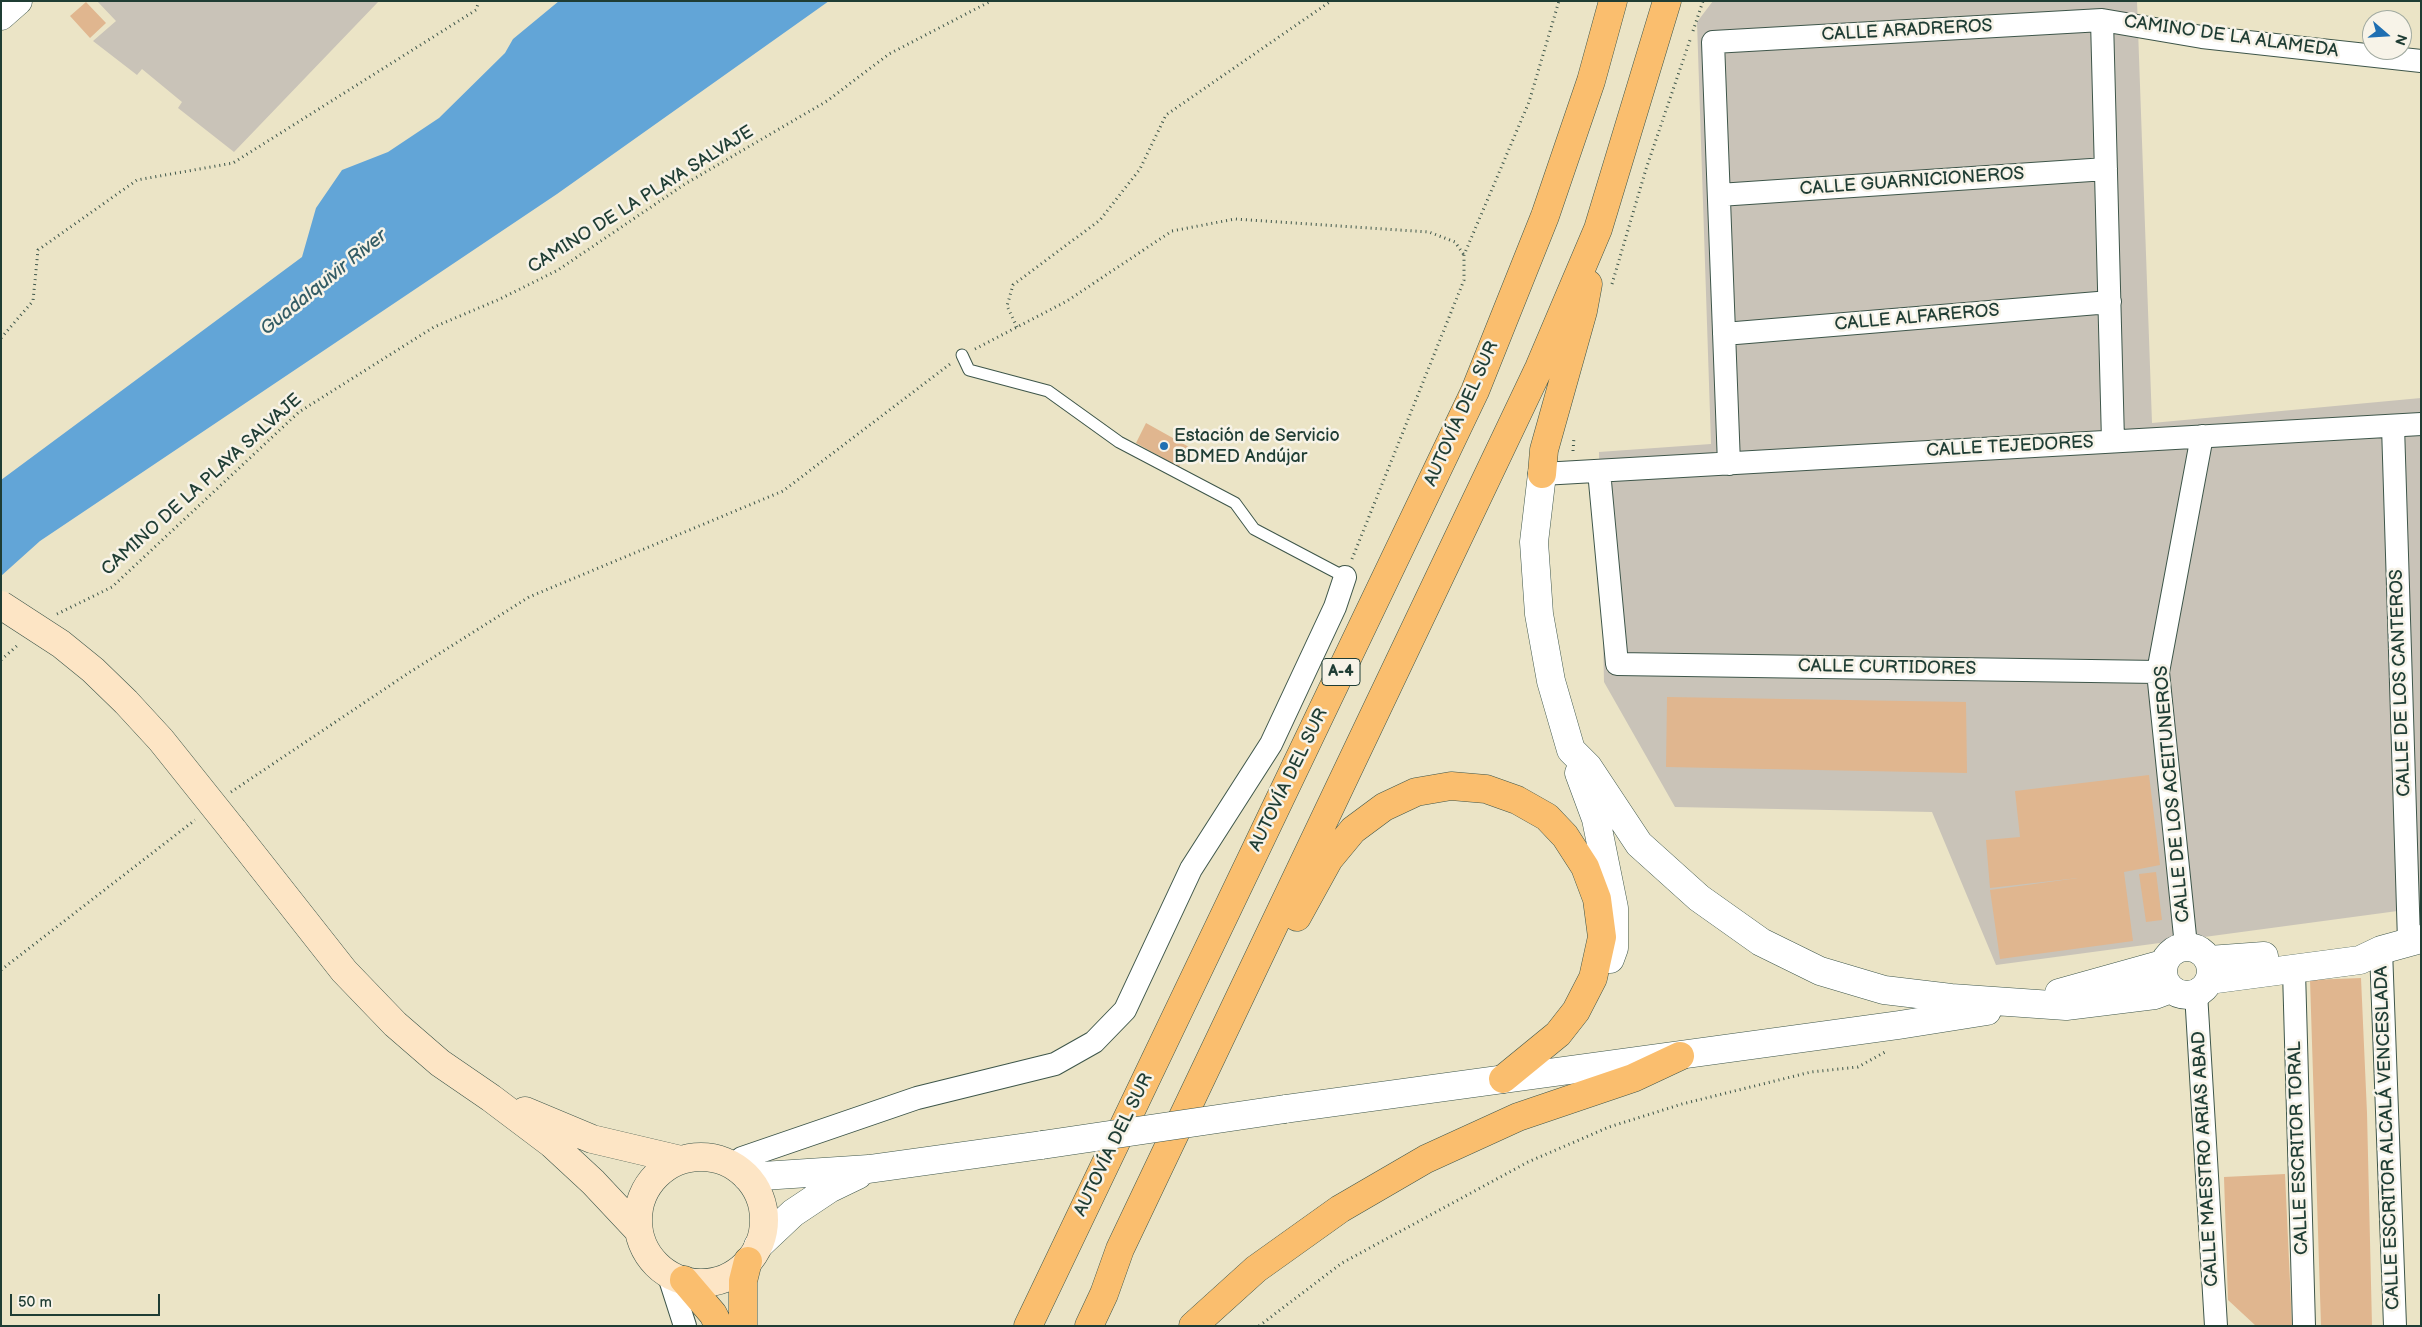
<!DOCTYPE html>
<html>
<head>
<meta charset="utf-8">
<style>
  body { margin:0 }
  #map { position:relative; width:2422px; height:1327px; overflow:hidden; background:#ebe4c6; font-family:"Balsamiq Sans",sans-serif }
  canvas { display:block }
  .frame { position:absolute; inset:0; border:2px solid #1f3d34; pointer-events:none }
  .north { position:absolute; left:2362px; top:10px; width:50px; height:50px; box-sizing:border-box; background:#f7f3e8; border:1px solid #a1aaa0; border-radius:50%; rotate:109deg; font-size:14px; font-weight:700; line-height:20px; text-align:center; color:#1f3d34 }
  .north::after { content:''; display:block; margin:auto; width:18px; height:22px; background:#1f6fb2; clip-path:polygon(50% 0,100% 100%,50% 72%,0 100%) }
  .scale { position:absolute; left:10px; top:1294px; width:150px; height:22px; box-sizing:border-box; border:2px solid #1f3d34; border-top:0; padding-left:6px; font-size:15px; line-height:18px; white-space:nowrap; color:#1f3d34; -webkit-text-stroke:4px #f7f3e8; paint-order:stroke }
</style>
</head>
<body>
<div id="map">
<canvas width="2422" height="1327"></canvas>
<div class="frame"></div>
<div class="north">N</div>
<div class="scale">50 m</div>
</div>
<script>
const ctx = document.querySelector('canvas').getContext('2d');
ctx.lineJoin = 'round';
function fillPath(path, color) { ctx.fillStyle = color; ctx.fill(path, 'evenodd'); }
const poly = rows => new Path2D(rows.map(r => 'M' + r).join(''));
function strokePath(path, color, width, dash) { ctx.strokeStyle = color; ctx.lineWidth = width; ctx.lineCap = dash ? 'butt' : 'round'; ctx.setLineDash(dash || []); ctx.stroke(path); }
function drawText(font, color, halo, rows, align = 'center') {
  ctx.font = font + ' "Balsamiq Sans",sans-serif'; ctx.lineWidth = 5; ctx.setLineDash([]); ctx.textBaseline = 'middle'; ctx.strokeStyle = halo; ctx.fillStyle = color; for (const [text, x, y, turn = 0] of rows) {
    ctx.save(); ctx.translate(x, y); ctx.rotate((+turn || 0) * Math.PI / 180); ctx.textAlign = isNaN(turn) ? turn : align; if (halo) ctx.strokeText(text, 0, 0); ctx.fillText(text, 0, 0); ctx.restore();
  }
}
const industrial = poly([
  [97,1,379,1,234,152,178,108,182,102,142,69,137,75,93,41,116,21],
  [1713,1,2137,1,2152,423,2421,398,2421,910,2405,910,1996,965,1932,812,1675,807,1604,682,1599,452,1711,444,1697,22]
]);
const water = poly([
  [559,1,829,1,557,194,40,541,1,576,1,480,302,257,316,208,342,170,388,152,439,118,505,53,513,39]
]);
const building = poly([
  [86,2,106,23,90,38,70,16],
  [1146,423,1189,447,1179,467,1136,443],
  [1667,697,1966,702,1967,773,1666,767],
  [2149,775,2160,865,2124,872,2133,941,2000,959,1990,890,2078,878,1990,888,1986,840,2020,837,2015,791],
  [2156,872,2162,920,2146,922,2139,874],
  [2361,978,2367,1113,2372,1326,2321,1326,2310,980],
  [2285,1174,2292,1326,2256,1326,2228,1300,2224,1177]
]);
const path = poly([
  [1693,31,1703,1],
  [1612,284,1646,169,1691,37],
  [1017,327,1007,306,1013,285,1100,220,1140,169,1166,115,1331,1],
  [1,338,33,301,38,250,137,180,233,163,476,10,479,1],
  [975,349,1067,301,1172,231,1235,219,1429,232,1455,242,1464,255],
  [1573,451,1574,437],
  [1352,559,1464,280,1464,255,1529,102,1559,1],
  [57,614,112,587,299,412,434,327,500,299,558,270,685,184,827,101,889,54,991,1],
  [1,660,19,644],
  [231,792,407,674,529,597,783,491,950,364],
  [1,970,195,820],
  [1259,1326,1342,1263,1528,1162,1609,1127,1682,1104,1811,1072,1858,1067,1885,1052]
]);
const service = poly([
  [962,355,969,370,1048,391,1119,442,1235,503,1254,529,1345,577]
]);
const minor = poly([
  [2102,20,2113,441],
  [1719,195,2106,169],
  [1724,334,2110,302],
  [2393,426,2409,941],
  [1729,464,1713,42,2102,20,2202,37,2421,61],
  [1599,471,1617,664,2158,672],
  [1542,474,2421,424],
  [2186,946,2158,672,2202,436],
  [2381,950,2395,1326],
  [2294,971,2304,1326],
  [2196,993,2216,1326],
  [733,1165,742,1158,917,1098,1055,1064,1094,1042,1125,1010,1191,869,1271,744,1335,607,1345,577],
  [668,1273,685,1326]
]);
const tertiary = poly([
  [1,16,18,1],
  [1542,474,1534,542,1539,614,1551,681,1571,750,1588,767,1639,844,1699,898,1761,942,1820,971,1884,990,1951,998,2066,1006,2155,995,2171,989],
  [1579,773,1596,819,1614,908,1614,948,1610,959],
  '2163 971a24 24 0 1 1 48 0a24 24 0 1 1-48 0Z',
  [2209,960,2264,956],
  [2209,980,2360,960,2381,950,2421,939],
  [2059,993,2163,964],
  [1285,1109,1899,1025,1987,1011],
  [747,1177,869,1169,1042,1145],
  [758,1246,793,1213,829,1189,858,1175]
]);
const secondary = poly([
  [233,830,344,971,395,1024,440,1063,491,1098,552,1144,593,1182,639,1231],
  [525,1111,592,1139,681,1160],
  '638 1220a63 63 0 1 1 126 0a63 63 0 1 1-126 0Z'
]);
const motorway = poly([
  [1542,474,1544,450,1583,311,1588,284],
  [1297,917,1329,859,1353,830,1384,807,1416,792,1451,786,1486,789,1517,800,1547,817,1565,836,1585,867,1597,899,1602,937,1593,978,1576,1011,1558,1034,1503,1079],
  [684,1280,713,1314,719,1326],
  [743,1326,743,1281,748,1261],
  [1028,1326,1475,391,1545,216,1591,81,1613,1],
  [1089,1326,1104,1294,1120,1249,1539,368,1598,229,1667,1],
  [1193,1326,1256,1269,1340,1209,1426,1159,1518,1117,1633,1078,1680,1056]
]);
const tertiaryBridge = poly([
  [1042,1145,1285,1109]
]);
const secondaryBridge = poly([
  [1,605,61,644,93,670,126,702,161,740,233,830]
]);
const markers = [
  [1164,446,5,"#1f6fb2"]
];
const shields = [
  [1341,672,38]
];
const shieldNames = [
  ["A-4",1341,672]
];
const streetNames = [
  ["CALLE ARADREROS",1907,31,-3],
  ["CAMINO DE LA ALAMEDA",2231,37,8],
  ["CALLE GUARNICIONEROS",1912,182,-4],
  ["CAMINO DE LA PLAYA SALVAJE",641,200,-32],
  ["CALLE ALFAREROS",1917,318,-5],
  ["AUTOVÍA DEL SUR",1462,414,-66],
  ["CALLE TEJEDORES",2010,447,-3],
  ["CAMINO DE LA PLAYA SALVAJE",202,485,-42],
  ["CALLE CURTIDORES",1887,668,1],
  ["CALLE DE LOS CANTEROS",2401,683,-92],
  ["AUTOVÍA DEL SUR",1289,780,-64],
  ["CALLE DE LOS ACEITUNEROS",2173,794,-95],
  ["CALLE ESCRITOR ALCALÁ VENCESLADA",2388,1138,-92],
  ["AUTOVÍA DEL SUR",1114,1145,-64],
  ["CALLE ESCRITOR TORAL",2299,1148,-92],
  ["CALLE MAESTRO ARIAS ABAD",2206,1159,-93]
];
const poiNames = [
  ["Estación de Servicio",1174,436],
  ["BDMED Andújar",1174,457]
];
const waterNames = [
  ["Guadalquivir River",324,283,-39]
];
fillPath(industrial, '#c9c3b8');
fillPath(water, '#62a5d7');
fillPath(building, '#e0b68f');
strokePath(service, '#3e564a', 13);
strokePath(minor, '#3e564a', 24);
strokePath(tertiary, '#3e564a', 29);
strokePath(secondary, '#3e564a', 29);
strokePath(motorway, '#3e564a', 29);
strokePath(path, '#3e564a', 3, [1, 4]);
strokePath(service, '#fff', 11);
strokePath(minor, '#fff', 22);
strokePath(tertiary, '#fff', 28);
strokePath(secondary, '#fde5c5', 28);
strokePath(motorway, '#fabe6e', 28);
strokePath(tertiaryBridge, '#3e564a', 29, []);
strokePath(secondaryBridge, '#3e564a', 29, []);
strokePath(tertiaryBridge, '#fff', 28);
strokePath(secondaryBridge, '#fde5c5', 28);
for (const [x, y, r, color] of markers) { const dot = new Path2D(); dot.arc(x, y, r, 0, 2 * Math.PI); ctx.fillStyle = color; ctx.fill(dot); strokePath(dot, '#f7f3e8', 2); }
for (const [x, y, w] of shields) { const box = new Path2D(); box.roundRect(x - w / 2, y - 13.5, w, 27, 4); ctx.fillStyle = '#f7f3e8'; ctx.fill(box); strokePath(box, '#1f3d34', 1); }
drawText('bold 16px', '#1f3d34', null, shieldNames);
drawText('18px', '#1f3d34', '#f7f3e8', streetNames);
drawText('18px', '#1f3d34', '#f7f3e8', poiNames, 'left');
drawText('italic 19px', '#335c65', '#f7f3e8', waterNames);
</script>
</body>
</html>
